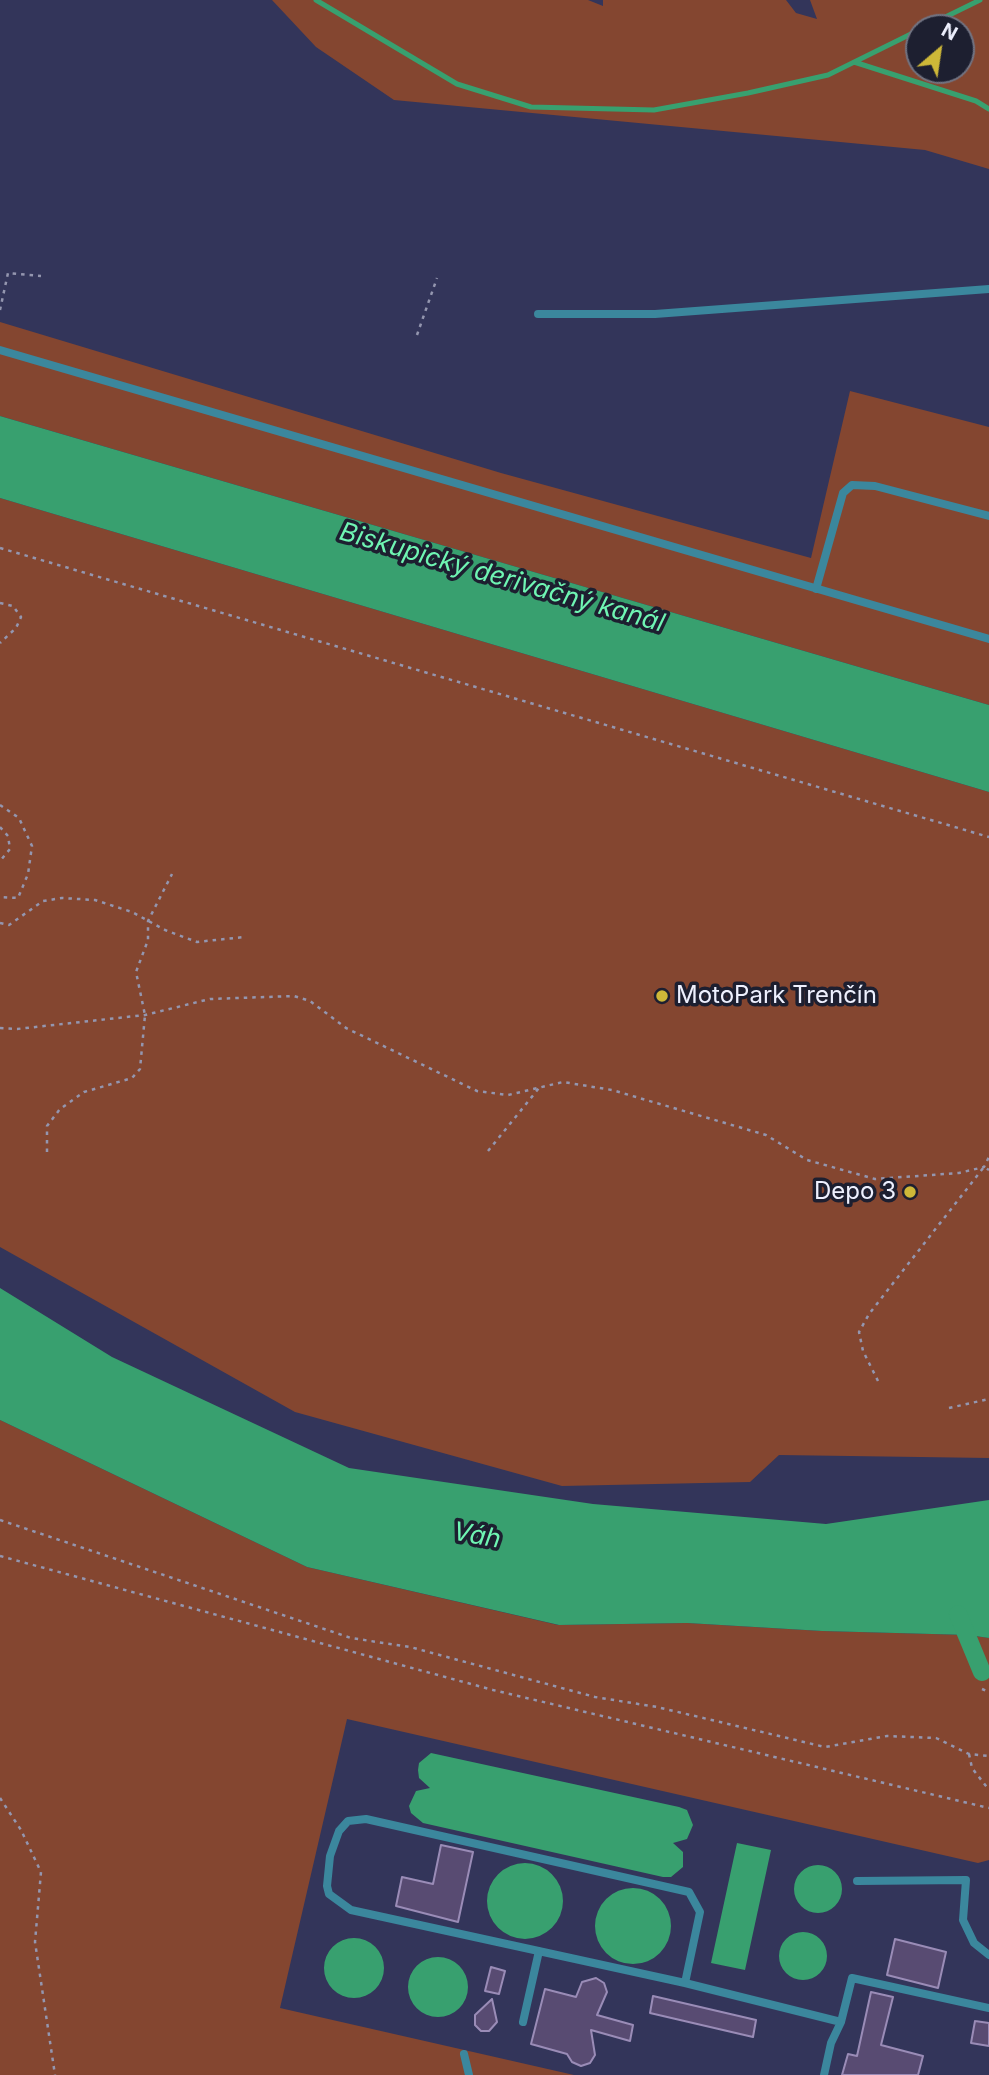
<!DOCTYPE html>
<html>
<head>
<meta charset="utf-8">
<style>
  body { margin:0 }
  #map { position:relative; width:989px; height:2075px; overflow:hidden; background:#33355a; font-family:Inter,sans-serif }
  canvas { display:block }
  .north { position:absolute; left:905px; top:14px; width:70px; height:70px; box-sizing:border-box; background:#1d1f30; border:2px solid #717382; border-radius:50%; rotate:29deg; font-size:19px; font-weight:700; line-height:28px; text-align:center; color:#eef0fe }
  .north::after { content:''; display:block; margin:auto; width:24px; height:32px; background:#ceb838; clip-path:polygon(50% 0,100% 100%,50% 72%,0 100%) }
</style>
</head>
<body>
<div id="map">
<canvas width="989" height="2075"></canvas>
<div class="north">N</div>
</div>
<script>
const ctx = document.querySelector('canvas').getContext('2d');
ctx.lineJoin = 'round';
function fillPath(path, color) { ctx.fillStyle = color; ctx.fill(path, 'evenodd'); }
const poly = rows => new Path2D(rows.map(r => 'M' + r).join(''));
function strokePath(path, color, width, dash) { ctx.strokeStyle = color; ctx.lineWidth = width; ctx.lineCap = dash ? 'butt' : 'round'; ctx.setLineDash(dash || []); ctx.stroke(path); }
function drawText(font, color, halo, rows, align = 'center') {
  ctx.font = font + ' Inter,sans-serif'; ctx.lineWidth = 7; ctx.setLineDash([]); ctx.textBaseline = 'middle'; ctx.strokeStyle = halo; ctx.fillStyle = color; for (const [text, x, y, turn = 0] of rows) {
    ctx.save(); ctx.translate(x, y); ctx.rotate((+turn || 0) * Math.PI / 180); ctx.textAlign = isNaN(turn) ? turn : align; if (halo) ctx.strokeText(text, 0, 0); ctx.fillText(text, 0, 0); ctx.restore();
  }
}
const green = poly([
  [272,0,588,0,603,6,603,0,786,0,796,13,817,19,810,0,989,0,989,169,925,150,394,100,316,47],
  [919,28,961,28,961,70,919,70],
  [0,322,501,473,811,558,850,391,989,427,989,705,0,416],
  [0,498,989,792,989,1458,779,1455,750,1482,562,1486,295,1412,0,1247],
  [0,1420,307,1567,558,1625,687,1623,822,1631,968,1635,989,1638,989,1860,978,1863,347,1719,280,2008,574,2075,0,2075]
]);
const water = poly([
  [0,416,989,705,989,792,0,498],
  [0,1288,112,1357,349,1468,593,1504,826,1524,989,1500,989,1638,968,1635,822,1631,687,1623,559,1625,307,1567,0,1420],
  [431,1753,679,1807,687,1810,693,1825,687,1839,673,1843,683,1852,683,1867,671,1877,663,1877,423,1823,411,1813,409,1806,416,1791,430,1788,419,1778,418,1770,419,1763],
  [737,1843,771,1850,745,1970,711,1963],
  '487 1901a38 38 0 1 1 76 0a38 38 0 1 1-76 0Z',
  '794 1889a24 24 0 1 1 48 0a24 24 0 1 1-48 0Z',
  '595 1926a38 38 0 1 1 76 0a38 38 0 1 1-76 0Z',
  '779 1956a24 24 0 1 1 48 0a24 24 0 1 1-48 0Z',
  '324 1968a30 30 0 1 1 60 0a30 30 0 1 1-60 0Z',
  '408 1987a30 30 0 1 1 60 0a30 30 0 1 1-60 0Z'
]);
const stream = poly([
  [316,0,457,84,531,107,654,110,748,93,828,75,919,30],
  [923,28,980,0],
  [854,62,976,101,989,109]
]);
const canal = poly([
  [958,1614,982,1672]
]);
const building = poly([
  [441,1845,473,1852,458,1922,396,1906,402,1877,433,1884,441,1845],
  [895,1939,946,1952,938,1988,887,1975,895,1939],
  [491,1967,505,1971,499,1994,485,1991,491,1967],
  [596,1978,604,1983,607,1992,597,2015,633,2025,630,2041,591,2030,595,2055,590,2063,581,2066,572,2062,567,2054,531,2044,545,1989,576,1997,582,1982,596,1978],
  [871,1992,893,1997,881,2045,923,2056,918,2075,842,2075,848,2054,857,2056,871,1992],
  [653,1996,756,2020,753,2037,650,2013,653,1996],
  [492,1999,497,2022,489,2031,481,2031,475,2025,475,2015,492,1999],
  [975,2021,989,2023,989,2046,971,2043,975,2021]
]);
const path = poly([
  [0,310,8,273,41,276],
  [417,335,437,278],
  [0,548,989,837],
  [0,603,13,606,21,617,16,628,0,643],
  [0,805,19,818,32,846,28,874,18,898,0,897],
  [0,827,8,836,10,849,0,861],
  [0,923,9,925,43,901,62,898,95,900,132,912,165,930,197,942,244,937],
  [0,1028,17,1029,145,1015,210,999,294,996,310,1001,346,1028,477,1091,508,1095,563,1082,612,1090,766,1135,807,1160,875,1179,959,1173,984,1167,989,1157],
  [488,1151,539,1088],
  [47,1152,47,1126,60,1109,84,1092,132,1078,140,1069,145,1015,136,972,148,940,148,921,172,874],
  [878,1381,863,1351,859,1332,869,1314,984,1167,989,1170],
  [949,1408,989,1399],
  [0,1520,351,1638,410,1647,595,1697,657,1707,825,1747,887,1736,936,1738,969,1754,989,1756],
  [0,1556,493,1690,989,1808],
  [982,1689,989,1692],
  [969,1754,972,1768,989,1790],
  [0,1798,21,1830,41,1872,35,1942,55,2075]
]);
const service = poly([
  [538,314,655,314,989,289],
  [0,350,989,639],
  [816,589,843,493,852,485,875,486,989,516],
  [857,1881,966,1880,963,1920,974,1943,989,1955],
  [685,1983,700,1912,689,1892,366,1819,348,1821,339,1831,330,1856,327,1886,329,1894,351,1910,685,1983,841,2022,831,2043,824,2075],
  [523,2022,539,1951],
  [841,2022,852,1978,989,2008],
  [464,2054,469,2075]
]);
const markers = [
  [662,996,7,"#ceb838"],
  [910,1192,7,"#ceb838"]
];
const poiNames = [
  ["MotoPark Trenčín",676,996],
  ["Depo 3",896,1192,"right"]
];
const waterNames = [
  ["Biskupický derivačný kanál",502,578,16],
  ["Váh",477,1536,10]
];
fillPath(green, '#844630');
fillPath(water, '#38a06f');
strokePath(stream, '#38a06f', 5);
strokePath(canal, '#38a06f', 18);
fillPath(building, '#584b72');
strokePath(building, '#9a8cb7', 2);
strokePath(path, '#9496af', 2.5, [3.5, 5]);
strokePath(service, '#3b879d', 8);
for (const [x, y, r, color] of markers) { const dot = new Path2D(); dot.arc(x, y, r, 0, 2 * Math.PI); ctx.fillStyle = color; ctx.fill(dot); strokePath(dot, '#1d1f30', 2.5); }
drawText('24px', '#eef0fe', '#1d1f30', poiNames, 'left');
drawText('italic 26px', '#6ff5b3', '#1d1f30', waterNames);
</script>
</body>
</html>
